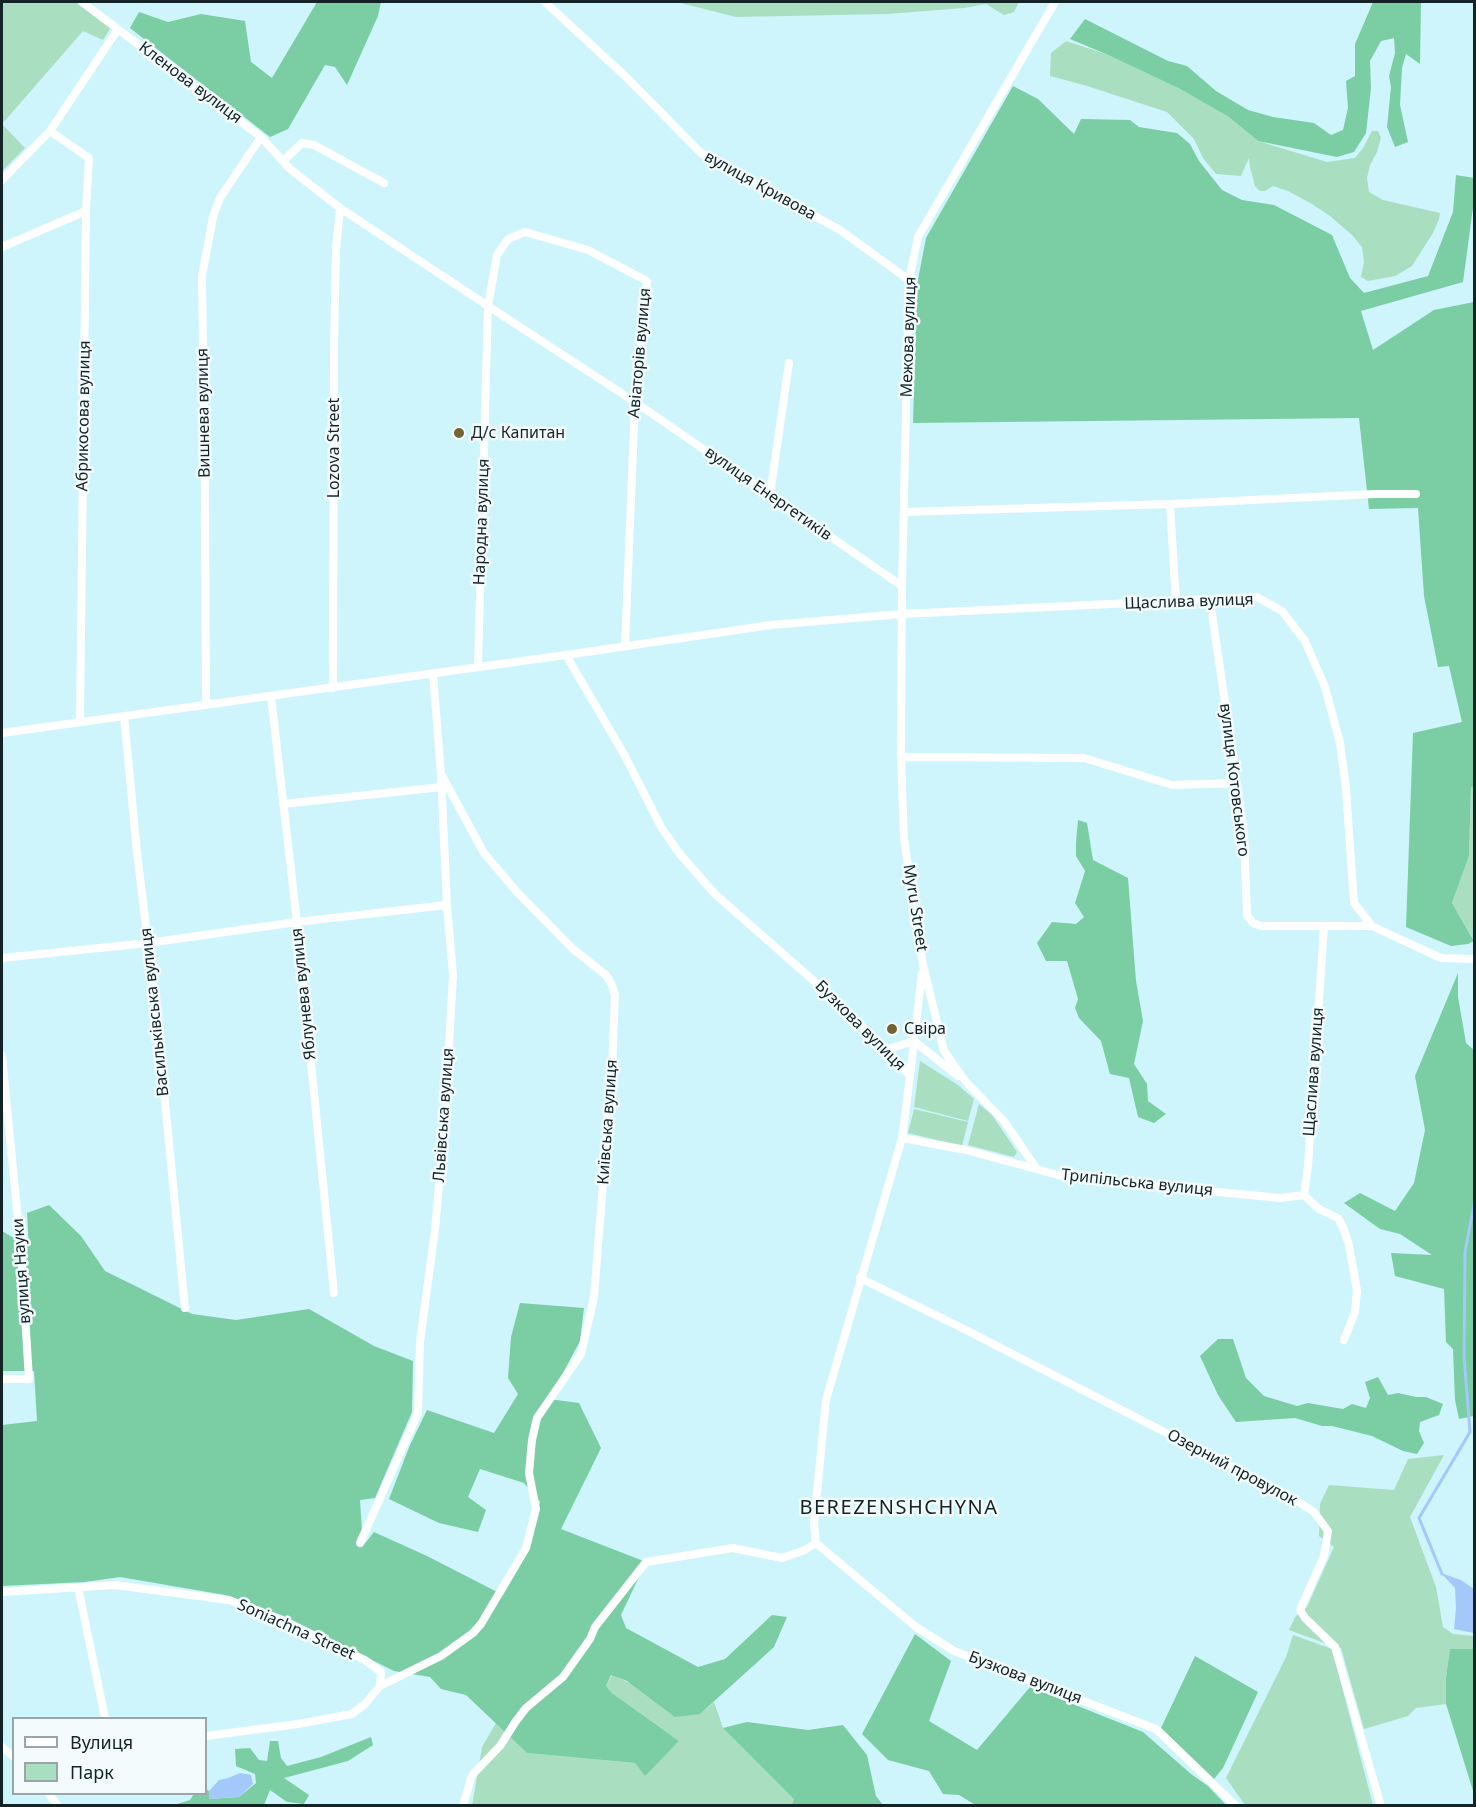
<!DOCTYPE html>
<html>
<head>
<meta charset="utf-8">
<style>
  body { margin:0 }
  #map { position:relative; width:1476px; height:1807px; overflow:hidden; background:#cdf5fb; font-family:"Noto Sans",sans-serif }
  canvas { display:block }
  .frame { position:absolute; inset:0; border:3px solid #142325; pointer-events:none }
  .legend { position:absolute; left:12px; top:1717px; width:195px; height:78px; box-sizing:border-box; background:#f4fbfd; border:2px solid #9aa5a7; margin:0; padding:8px 10px; list-style:none; font-size:18px; color:#142325 }
  .legend li { display:flex; align-items:center; gap:12px; height:30px }
  .legend b { width:30px; border:2px solid #9aa5a7 }
</style>
</head>
<body>
<div id="map">
<canvas width="1476" height="1807"></canvas>
<div class="frame"></div>
<ul class="legend">
<li><b style="height:8px;background:#fff"></b>Вулиця</li>
<li><b style="height:16px;background:#a9dec1"></b>Парк</li>
</ul>
</div>
<script>
const ctx = document.querySelector('canvas').getContext('2d');
ctx.lineJoin = 'round';
function fillPath(path, color) { ctx.fillStyle = color; ctx.fill(path, 'evenodd'); }
const poly = rows => new Path2D(rows.map(r => 'M' + r).join(''));
function strokePath(path, color, width, dash) { ctx.strokeStyle = color; ctx.lineWidth = width; ctx.lineCap = dash ? 'butt' : 'round'; ctx.setLineDash(dash || []); ctx.stroke(path); }
function drawText(font, color, halo, rows, align = 'center') {
  ctx.font = font + ' "Noto Sans",sans-serif'; ctx.lineWidth = 5; ctx.setLineDash([]); ctx.textBaseline = 'middle'; ctx.strokeStyle = halo; ctx.fillStyle = color; for (const [text, x, y, turn = 0] of rows) {
    ctx.save(); ctx.translate(x, y); ctx.rotate((+turn || 0) * Math.PI / 180); ctx.textAlign = isNaN(turn) ? turn : align; if (halo) ctx.strokeText(text, 0, 0); ctx.fillText(text, 0, 0); ctx.restore();
  }
}
const green = poly([
  [2,2,76,2,111,27,103,40,83,31,2,124,25,148,2,171],
  [677,2,1019,2,1014,12,1004,15,986,4,964,8,887,14,736,17],
  [1066,41,1106,54,1180,89,1229,117,1258,141,1327,162,1355,158,1363,148,1372,131,1378,131,1381,138,1377,152,1370,165,1367,178,1369,192,1383,200,1440,213,1439,219,1433,233,1412,266,1395,276,1368,281,1361,277,1364,262,1362,247,1352,235,1330,216,1312,204,1288,191,1273,186,1265,191,1260,191,1255,186,1250,167,1249,158,1241,176,1216,174,1203,158,1194,139,1167,112,1084,85,1050,76,1051,53],
  [1471,787,1474,788,1474,940,1452,903,1469,856],
  [920,1061,958,1085,974,1099,968,1121,914,1107],
  [979,1104,992,1115,1017,1152,1014,1157,968,1145],
  [914,1109,968,1122,962,1146,908,1133],
  [1444,1455,1410,1517,1436,1587,1443,1627,1453,1634,1474,1636,1474,1649,1450,1649,1446,1677,1446,1704,1416,1708,1408,1716,1364,1729,1341,1648,1330,1645,1289,1630,1295,1617,1307,1607,1334,1547,1319,1536,1320,1504,1329,1485,1394,1490,1408,1459],
  [1293,1635,1332,1649,1373,1805,1245,1805,1226,1778,1286,1657],
  [612,1675,700,1714,714,1702,723,1728,795,1799,792,1806,472,1806,482,1747,496,1723,527,1753,635,1763,645,1775,679,1741,612,1693,606,1686]
]);
const forest = poly([
  [317,2,381,2,378,16,347,85,335,67,325,65,288,129,270,137,130,28,139,12,168,22,201,14,245,21,251,62,272,78],
  [1373,2,1421,2,1420,64,1406,54,1402,68,1400,105,1408,142,1395,147,1387,127,1391,87,1389,76,1395,53,1394,38,1381,41,1370,61,1371,88,1366,133,1354,152,1337,157,1258,141,1229,117,1180,89,1106,54,1070,39,1085,19,1168,61,1187,66,1216,91,1248,110,1273,117,1314,123,1331,135,1343,130,1348,108,1346,81,1355,76,1355,44],
  [1013,86,1038,99,1074,134,1081,119,1130,120,1139,127,1177,133,1190,144,1199,161,1222,190,1242,200,1274,205,1332,235,1350,278,1364,293,1428,276,1453,212,1456,175,1474,178,1474,200,1463,282,1361,311,1373,350,1434,310,1474,302,1474,788,1471,787,1469,856,1452,903,1474,941,1468,944,1451,946,1406,927,1413,733,1462,722,1449,666,1438,667,1424,596,1418,508,1369,509,1359,418,913,423,917,285,926,238],
  [1078,820,1087,823,1093,860,1128,878,1136,981,1143,1021,1134,1064,1147,1084,1148,1101,1166,1114,1154,1123,1138,1117,1129,1078,1110,1074,1101,1041,1079,1018,1075,1008,1078,999,1067,961,1046,961,1037,943,1052,922,1076,924,1084,917,1075,903,1085,871,1076,856,1076,843],
  [1458,973,1458,997,1466,1043,1474,1050,1474,1416,1459,1419,1455,1400,1453,1349,1446,1342,1444,1289,1395,1276,1391,1253,1432,1255,1400,1234,1380,1229,1344,1203,1360,1193,1395,1211,1414,1183,1425,1130,1415,1076],
  [49,1205,81,1236,105,1271,192,1314,236,1320,309,1309,374,1346,413,1361,412,1412,375,1498,360,1500,363,1546,374,1532,427,1556,503,1595,527,1553,540,1502,524,1483,480,1469,468,1497,486,1510,478,1532,439,1523,389,1499,410,1445,427,1410,494,1433,518,1394,508,1378,511,1337,520,1303,584,1308,580,1341,549,1399,579,1403,601,1448,561,1529,646,1562,621,1615,626,1628,698,1667,725,1659,772,1615,787,1617,774,1647,700,1714,675,1717,627,1681,611,1675,606,1686,612,1693,679,1741,645,1776,635,1763,527,1753,466,1695,441,1689,430,1677,394,1671,284,1616,225,1595,120,1577,85,1582,2,1586,2,1425,37,1421,34,1371,2,1371,2,1231,29,1247,27,1213],
  [1218,1339,1233,1339,1246,1378,1264,1396,1297,1406,1308,1403,1343,1409,1352,1404,1366,1408,1370,1398,1365,1382,1378,1377,1388,1395,1398,1393,1416,1397,1426,1397,1443,1404,1439,1415,1420,1422,1419,1431,1424,1443,1417,1454,1403,1451,1372,1436,1332,1426,1322,1426,1295,1418,1236,1422,1218,1395,1200,1356],
  [915,1634,951,1661,929,1721,977,1750,1030,1687,1143,1732,1191,1774,1208,1786,1226,1805,977,1806,959,1795,943,1794,929,1771,888,1760,862,1734],
  [1450,1649,1474,1649,1474,1794,1446,1704,1446,1677],
  [1195,1656,1258,1692,1223,1768,1214,1779,1161,1728],
  [747,1722,808,1730,843,1725,867,1755,876,1796,883,1805,792,1805,794,1799,723,1728],
  [371,1737,373,1745,348,1761,284,1778,309,1795,304,1804,287,1802,270,1790,264,1805,159,1806,174,1805,190,1800,194,1794,206,1794,206,1789,209,1791,209,1799,239,1797,256,1783,255,1774,236,1766,235,1749,250,1748,259,1760,267,1761,270,1741,278,1741,281,1758,287,1766,321,1757]
]);
const water = poly([
  [1441,1573,1461,1580,1474,1589,1474,1633,1454,1629,1456,1608,1455,1588],
  [240,1773,251,1775,253,1784,239,1797,209,1799,209,1791,219,1780,228,1778]
]);
const stream = poly([
  [1442,1574,1419,1518,1470,1432,1464,1356,1465,1252,1474,1205]
]);
const minor = poly([
  [82,2,261,137,290,169,340,208,488,306,635,402,902,586],
  [545,2,625,76,701,153,840,230,909,280],
  [50,131,89,158,86,211,80,721],
  [284,160,302,143,314,145,384,183],
  [2,180,50,131,118,29],
  [2,247,86,211],
  [770,495,789,363],
  [1170,504,1176,601],
  [904,512,1170,504,1375,494,1416,494],
  [1210,600,1244,832,1247,915,1253,923,1261,926,1324,926],
  [566,655,625,756,661,827,679,853,715,894,815,982,870,1034,910,1076,902,1138,826,1400,814,1523,816,1543,916,1627,954,1651,1156,1729,1236,1806],
  [478,667,488,306,497,255,508,239,525,232,588,250,647,281,635,402,625,646],
  [333,688,334,346,336,249,340,208],
  [271,696,297,922,334,1293],
  [206,704,205,496,202,276,213,217,220,198,261,137],
  [124,716,137,852,157,1019,185,1308],
  [2,733,566,655,771,625,902,614,1257,597,1282,611,1305,641,1325,687,1340,743,1346,789,1354,903,1372,926,1391,935,1441,958,1474,959],
  [901,757,1084,758,1172,785,1236,783],
  [283,804,442,787],
  [2,958,148,943,297,922,447,905],
  [885,1050,914,1041,958,1076],
  [2,1056,21,1251,29,1379,2,1379],
  [910,1076,922,973],
  [902,1138,966,1150,1069,1178,1281,1198,1304,1195],
  [1036,1168,1004,1121,966,1082,944,1051,923,965,904,839,901,757,902,586,909,280,918,237,1055,2],
  [1304,1195,1308,1166,1324,926,1372,926],
  [1304,1195,1319,1209,1338,1218,1343,1227,1349,1245,1357,1291,1355,1312,1344,1340],
  [860,1278,964,1329,1291,1497,1314,1512,1328,1531,1324,1556,1300,1610,1305,1618,1335,1647,1381,1806],
  [360,1543,418,1413,420,1342,435,1230,445,1118,453,975,447,905,441,774,433,674],
  [78,1587,105,1718],
  [2,1592,115,1585,229,1600,284,1621,365,1660,381,1672,380,1686,365,1704,352,1714,298,1724,206,1736],
  [380,1686,441,1656,473,1633,481,1624,526,1548,536,1509,529,1473,532,1440,537,1418,581,1354,594,1297,612,1070,615,995,612,985,606,975,573,949,517,892,484,853,441,774],
  [2,1747,14,1757],
  [49,1794,58,1806],
  [463,1806,471,1778,474,1773,500,1746,516,1721,526,1708,563,1677,590,1639,595,1627,646,1562,733,1548,782,1558,805,1550,816,1543]
]);
const markers = [
  [459,433,6,"#746331"],
  [892,1029,6,"#746331"]
];
const streetNames = [
  ["Кленова вулиця",190,83,37],
  ["вулиця Кривова",760,186,29],
  ["Межова вулиця",909,337,-88],
  ["Авіаторів вулиця",640,353,-85],
  ["Вишнева вулиця",204,413,-91],
  ["Абрикосова вулиця",84,416,-89],
  ["Lozova Street",334,448,-90],
  ["вулиця Енергетиків",768,494,35],
  ["Народна вулиця",482,522,-88],
  ["Щаслива вулиця",1189,602,-2],
  ["вулиця Котовського",1234,780,83],
  ["Myru Street",915,908,81],
  ["Яблунева вулиця",304,994,-96],
  ["Васильківська вулиця",155,1012,-96],
  ["Бузкова вулиця",860,1026,45],
  ["Щаслива вулиця",1314,1072,-86],
  ["Львівська вулиця",444,1115,-86],
  ["Київська вулиця",608,1122,-86],
  ["Трипільська вулиця",1137,1183,6],
  ["вулиця Науки",22,1271,-94],
  ["Озерний провулок",1232,1468,28],
  ["Soniachna Street",296,1630,24],
  ["Бузкова вулиця",1025,1678,21]
];
const poiNames = [
  ["Д/с Капитан",471,433],
  ["Свіра",904,1029]
];
const quarterNames = [
  ["BEREZENSHCHYNA",899,1508]
];
fillPath(green, '#a9dec1');
fillPath(forest, '#7bcda4');
fillPath(water, '#a2c9fa');
strokePath(stream, '#a2c9fa', 3);
strokePath(minor, '#fff', 8);
for (const [x, y, r, color] of markers) { const dot = new Path2D(); dot.arc(x, y, r, 0, 2 * Math.PI); ctx.fillStyle = color; ctx.fill(dot); strokePath(dot, '#f4fbfd', 2); }
drawText('16px', '#142325', '#f4fbfd', streetNames);
drawText('16px', '#142325', '#f4fbfd', poiNames, 'left');
ctx.letterSpacing = '1.5px';
drawText('20px', '#142325', '#f4fbfd', quarterNames);
ctx.letterSpacing = '0px';
</script>
</body>
</html>
